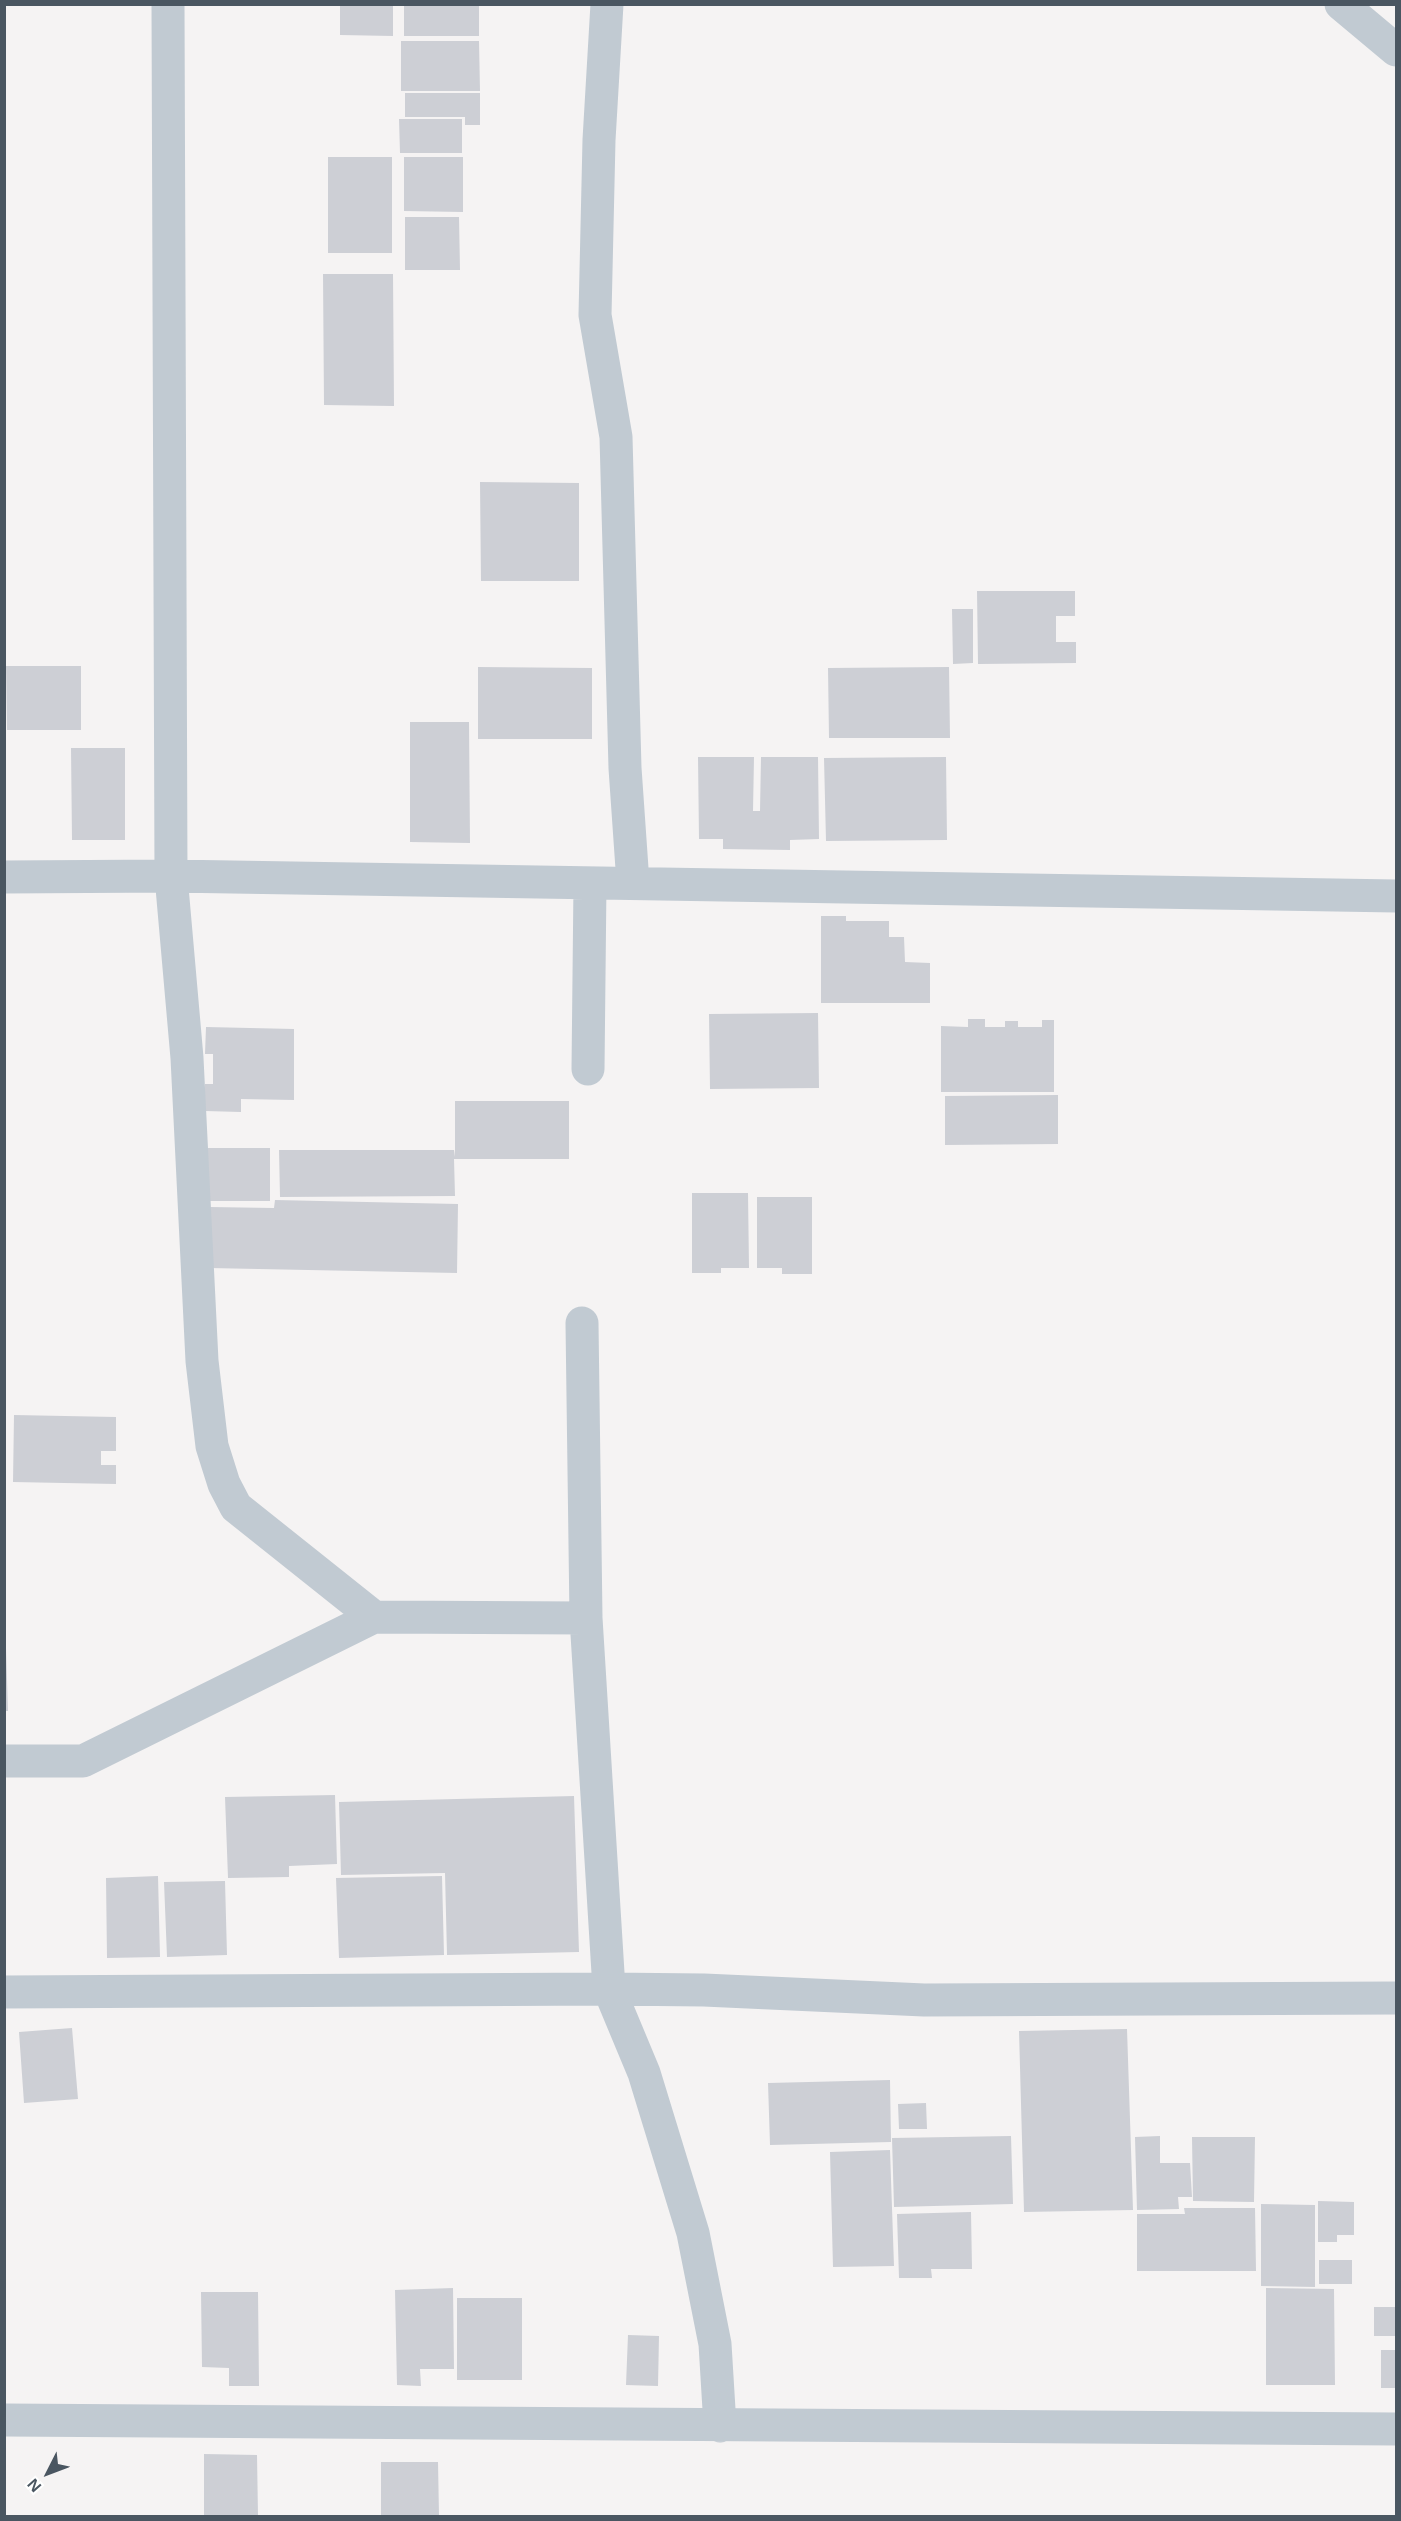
<!DOCTYPE html>
<html>
<head>
<meta charset="utf-8">
<style>
  body { margin:0 }
  #map { position:relative; width:1401px; height:2521px; overflow:hidden; background:#f5f3f3; font-family:Helvetica,sans-serif }
  canvas { display:block }
  .frame { position:absolute; inset:0; border:6px solid #4a5661; pointer-events:none }
  .north { position:absolute; left:18px; top:2443px; width:60px; height:60px; -webkit-text-stroke:4px #fff; paint-order:stroke; rotate:228deg; font-size:16px; font-weight:700; line-height:24px; text-align:center; color:#4a5661 }
  .north::after { content:''; display:block; margin:auto; width:21px; height:27px; background:#4a5661; clip-path:polygon(50% 0,100% 100%,50% 72%,0 100%) }
</style>
</head>
<body>
<div id="map">
<canvas width="1401" height="2521"></canvas>
<div class="frame"></div>
<div class="north">N</div>
</div>
<script>
const ctx = document.querySelector('canvas').getContext('2d');
ctx.lineJoin = 'round';
function fillPath(path, color) { ctx.fillStyle = color; ctx.fill(path, 'evenodd'); }
const poly = rows => new Path2D(rows.map(r => 'M' + r).join(''));
function strokePath(path, color, width, dash) { ctx.strokeStyle = color; ctx.lineWidth = width; ctx.lineCap = dash ? 'butt' : 'round'; ctx.setLineDash(dash || []); ctx.stroke(path); }
const building = poly([
  [340,4,393,4,393,36,340,35],
  [404,4,479,4,479,36,404,36],
  [401,41,479,41,480,91,401,91],
  [405,93,480,93,480,125,465,125,465,117,405,117],
  [399,119,462,119,462,153,400,153],
  [328,157,392,157,392,253,328,253],
  [404,157,463,157,463,212,404,211],
  [405,217,459,217,460,270,405,270],
  [323,274,393,274,394,406,324,405],
  [480,482,579,483,579,581,481,581],
  [977,591,1075,591,1075,616,1056,616,1056,642,1076,642,1076,663,978,664],
  [952,609,973,609,973,663,953,664],
  [6,666,81,666,81,730,7,730],
  [478,667,592,668,592,739,478,739],
  [949,667,950,738,829,738,828,668],
  [410,722,469,722,470,843,410,842],
  [71,748,125,748,125,840,72,840],
  [698,757,754,757,753,811,760,811,761,757,818,757,819,839,790,840,790,850,723,849,723,839,699,839],
  [946,757,947,840,826,841,824,758],
  [821,916,846,916,846,921,889,921,889,937,904,937,905,962,930,963,930,1003,821,1003],
  [818,1013,819,1088,710,1089,709,1014],
  [968,1019,985,1019,985,1027,1005,1027,1005,1021,1018,1021,1018,1027,1042,1027,1042,1020,1054,1020,1054,1092,941,1092,941,1026,968,1027],
  [206,1027,294,1029,294,1100,241,1099,241,1112,205,1111,205,1084,213,1084,213,1054,205,1054],
  [1058,1095,1058,1144,945,1145,945,1096],
  [455,1101,569,1101,569,1159,454,1159,455,1196,280,1197,279,1150,454,1150,455,1157],
  [206,1148,270,1148,270,1201,206,1201],
  [692,1193,748,1193,749,1268,721,1268,721,1273,692,1273],
  [757,1197,812,1197,812,1274,782,1274,782,1268,757,1268],
  [275,1200,458,1204,457,1273,209,1268,210,1207,274,1208],
  [14,1415,116,1417,116,1451,101,1451,101,1465,116,1465,116,1484,13,1482],
  [4,1648,6,1648,8,1711,4,1711],
  [335,1795,337,1864,289,1866,289,1877,228,1878,225,1797],
  [574,1796,579,1952,447,1955,445,1873,341,1875,339,1802],
  [158,1876,160,1957,107,1958,106,1878],
  [442,1876,444,1955,339,1958,336,1878],
  [225,1881,227,1955,167,1957,164,1882],
  [72,2028,78,2099,24,2103,19,2032],
  [1127,2029,1133,2210,1024,2212,1019,2031],
  [890,2080,891,2142,770,2145,768,2083],
  [926,2103,927,2129,899,2129,898,2104],
  [1011,2136,1013,2204,894,2207,892,2138],
  [1160,2136,1160,2163,1190,2163,1192,2197,1178,2197,1179,2209,1137,2210,1135,2137],
  [1192,2137,1255,2137,1254,2202,1193,2201],
  [890,2150,894,2266,833,2267,830,2152],
  [1318,2201,1354,2202,1354,2235,1337,2235,1337,2242,1318,2242],
  [1261,2204,1315,2205,1315,2287,1261,2286],
  [1184,2208,1255,2208,1256,2271,1137,2271,1137,2214,1185,2214],
  [971,2212,972,2269,931,2269,932,2278,899,2278,897,2214],
  [1319,2260,1352,2260,1352,2284,1319,2284],
  [453,2288,454,2369,420,2369,421,2386,397,2385,395,2290],
  [1266,2288,1334,2289,1335,2385,1266,2385],
  [201,2292,258,2292,259,2386,229,2386,229,2368,202,2367],
  [457,2298,522,2298,522,2380,457,2380],
  [1374,2307,1396,2307,1396,2336,1374,2336],
  [628,2335,659,2336,658,2386,626,2385],
  [1381,2350,1396,2350,1396,2388,1381,2388],
  [204,2454,257,2455,258,2516,204,2516],
  [381,2462,438,2462,439,2516,381,2516]
]);
const minor = poly([
  [168,4,171,876,187,1058,202,1361,212,1446,224,1484,236,1507,374,1617,586,1618],
  [607,4,599,140,595,315,616,437,625,768,633,883],
  [1341,4,1396,50],
  [4,877,171,876,1396,896],
  [588,1069,590,883],
  [582,1323,586,1618,609,1989,644,2073,693,2233,715,2344,720,2426],
  [4,1761,83,1761,374,1617],
  [4,1992,609,1989,704,1990,924,2000,1396,1998],
  [4,2420,1396,2429]
]);
fillPath(building, '#cdcfd5');
strokePath(minor, '#c1cad2', 33);
</script>
</body>
</html>
